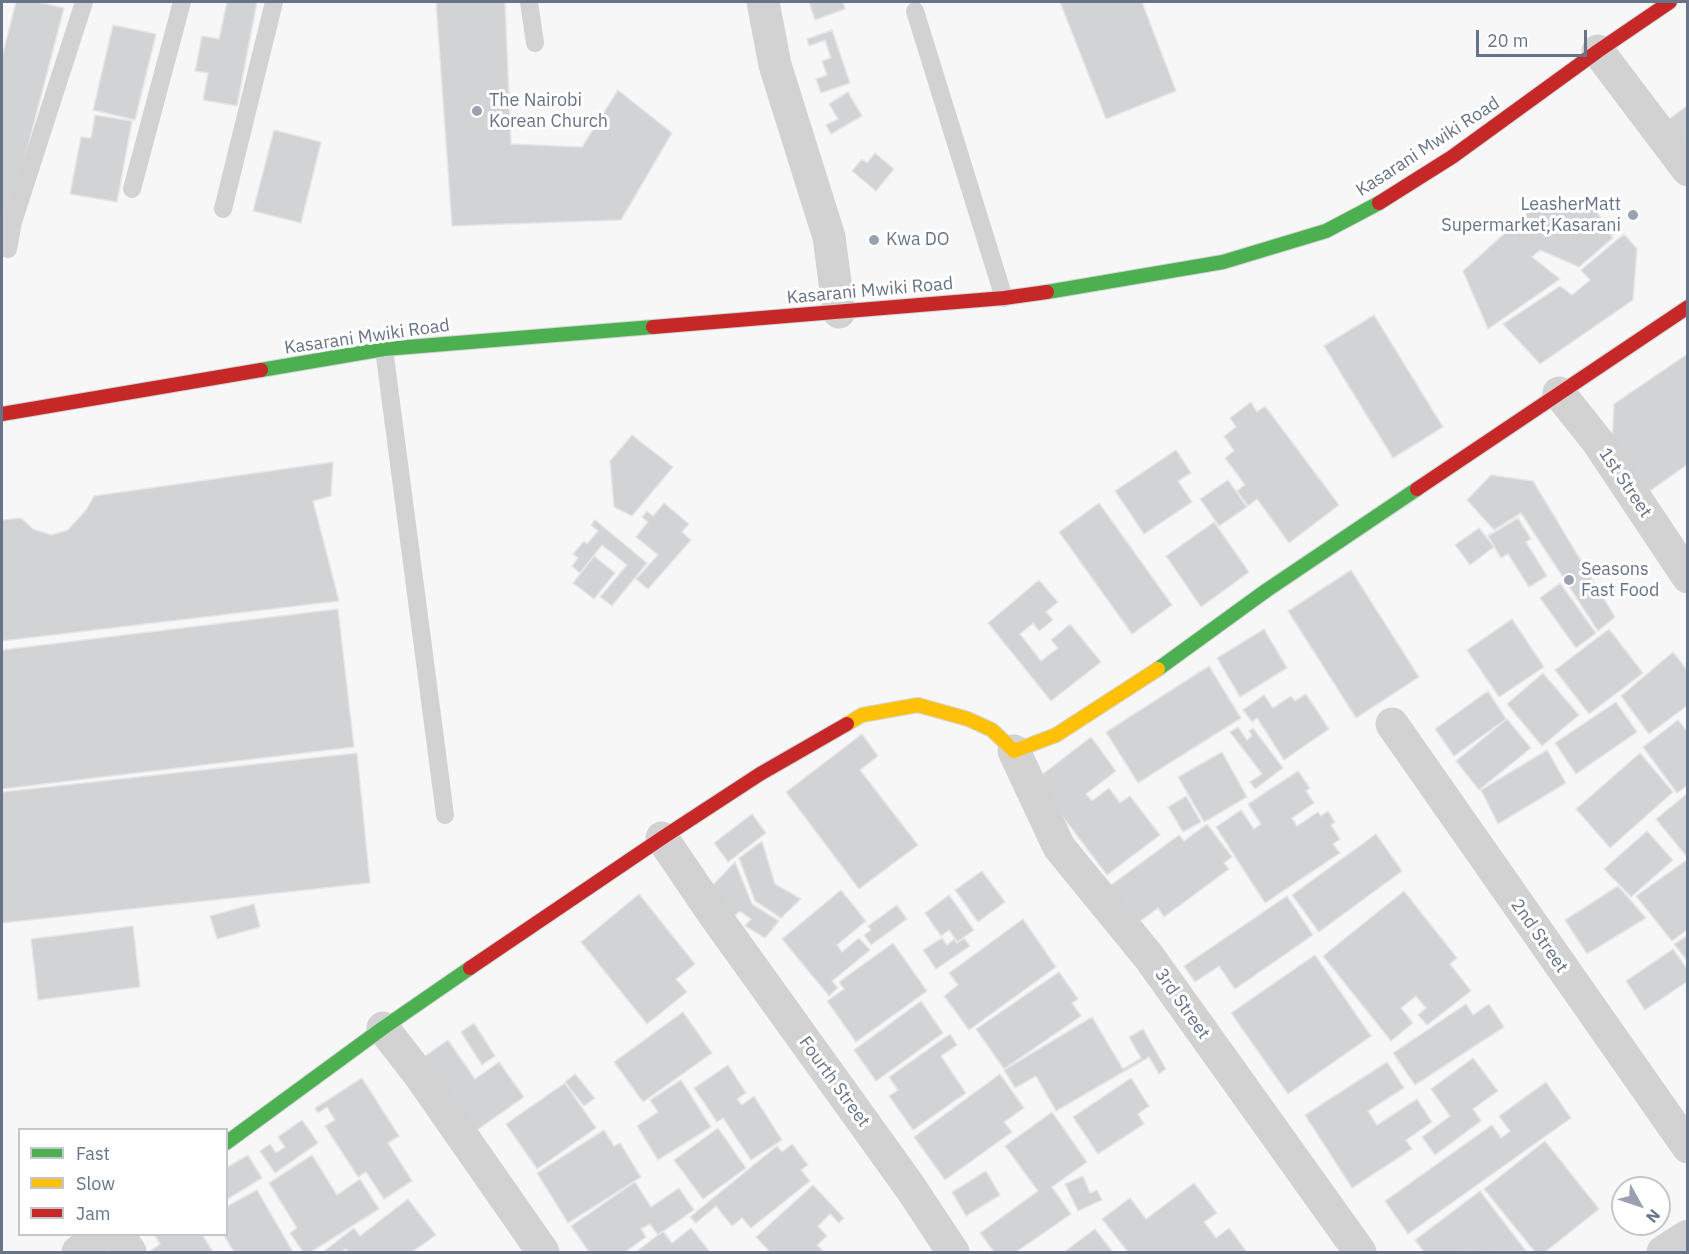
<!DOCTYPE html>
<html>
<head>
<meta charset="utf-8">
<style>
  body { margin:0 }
  #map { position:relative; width:1689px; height:1254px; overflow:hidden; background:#f7f7f7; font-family:"IBM Plex Sans",sans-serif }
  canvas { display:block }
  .frame { position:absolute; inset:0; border:3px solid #677487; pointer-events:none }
  .legend { position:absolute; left:18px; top:1128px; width:210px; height:108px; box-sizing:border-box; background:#fff; border:2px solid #c2c7cf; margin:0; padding:8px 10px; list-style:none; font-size:18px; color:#677487 }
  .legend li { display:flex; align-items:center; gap:12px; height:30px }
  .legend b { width:30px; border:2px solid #c2c7cf }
  .north { position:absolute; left:1611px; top:1176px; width:60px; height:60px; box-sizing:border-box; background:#fff; border:2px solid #c2c7cf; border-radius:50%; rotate:130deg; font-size:16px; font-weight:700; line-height:24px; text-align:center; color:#677487 }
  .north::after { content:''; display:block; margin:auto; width:21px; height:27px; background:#99a2ae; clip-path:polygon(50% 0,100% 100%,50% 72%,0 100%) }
  .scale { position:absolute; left:1476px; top:30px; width:111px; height:27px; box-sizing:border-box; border:3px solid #677487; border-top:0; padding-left:8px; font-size:18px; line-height:21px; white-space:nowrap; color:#677487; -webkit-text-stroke:4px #fff; paint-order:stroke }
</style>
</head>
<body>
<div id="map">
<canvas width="1689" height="1254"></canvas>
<div class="frame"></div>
<ul class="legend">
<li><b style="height:8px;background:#4caf50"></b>Fast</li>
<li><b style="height:8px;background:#ffc107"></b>Slow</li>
<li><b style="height:8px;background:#c62828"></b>Jam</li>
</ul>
<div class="north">N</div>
<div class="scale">20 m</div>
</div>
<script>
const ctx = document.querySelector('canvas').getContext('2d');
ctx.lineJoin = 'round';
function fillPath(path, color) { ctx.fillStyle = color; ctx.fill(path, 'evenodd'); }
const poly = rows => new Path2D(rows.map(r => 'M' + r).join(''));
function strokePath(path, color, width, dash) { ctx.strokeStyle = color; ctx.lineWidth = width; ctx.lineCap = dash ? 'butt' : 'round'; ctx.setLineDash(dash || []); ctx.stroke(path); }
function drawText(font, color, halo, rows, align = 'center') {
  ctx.font = font + ' "IBM Plex Sans",sans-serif'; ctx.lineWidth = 6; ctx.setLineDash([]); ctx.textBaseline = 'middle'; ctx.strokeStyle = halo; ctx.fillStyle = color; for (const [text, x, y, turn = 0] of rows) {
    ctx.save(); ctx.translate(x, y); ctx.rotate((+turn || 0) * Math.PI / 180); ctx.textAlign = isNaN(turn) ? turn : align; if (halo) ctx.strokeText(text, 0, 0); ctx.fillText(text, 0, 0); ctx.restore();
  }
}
const building = poly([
  [16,2,38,2,64,8,4,238,2,237,2,57,16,2],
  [227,2,257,2,237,106,203,100,208,73,195,71,202,36,219,39,227,2],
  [436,2,505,2,511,144,582,147,618,90,672,133,621,220,452,226,436,2],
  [809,2,843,2,845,9,815,20,809,2],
  [1060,2,1142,2,1176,91,1106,119,1060,2],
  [113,25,156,34,135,120,93,110,113,25],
  [832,30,850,83,821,93,816,79,827,75,822,61,831,58,825,40,809,46,807,39,832,30],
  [848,92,862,116,831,134,826,125,838,119,829,104,848,92],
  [1688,105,1688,158,1662,124,1688,105],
  [95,115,132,121,117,202,70,194,81,137,91,138,95,115],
  [274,130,321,142,301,223,253,211,274,130],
  [875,153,894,169,876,191,852,171,862,159,867,163,875,153],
  [1537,204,1594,207,1613,238,1579,267,1540,250,1532,257,1560,279,1488,329,1463,271,1537,204],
  [1624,234,1637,249,1633,300,1540,364,1503,324,1560,286,1572,295,1590,280,1581,270,1624,234],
  [1374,315,1443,427,1393,458,1324,346,1374,315],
  [1686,355,1688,355,1688,464,1640,498,1612,447,1614,404,1686,355],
  [1251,402,1257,412,1265,406,1339,505,1289,543,1257,499,1248,506,1237,491,1245,485,1225,458,1234,451,1224,436,1236,427,1230,418,1251,402],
  [632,435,673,467,632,516,614,507,610,461,632,435],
  [1176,450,1191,473,1178,481,1192,502,1144,534,1115,491,1176,450],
  [333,462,331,496,313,501,339,601,2,641,2,520,21,518,33,529,51,535,68,530,86,510,94,496,333,462],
  [1491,475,1533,481,1615,617,1598,631,1521,513,1494,530,1467,500,1491,475],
  [1228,480,1247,507,1219,526,1200,499,1228,480],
  [664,503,689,524,682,532,691,540,648,589,636,579,658,555,636,537,648,522,642,517,647,511,653,516,664,503],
  [1099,503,1172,605,1132,634,1059,532,1099,503],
  [1518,518,1531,539,1526,542,1547,576,1529,587,1508,554,1501,558,1488,536,1518,518],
  [595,520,647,563,612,606,600,597,627,565,602,545,580,573,572,566,578,558,573,554,584,541,587,544,598,531,591,525,595,520],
  [1214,522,1249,572,1201,607,1166,556,1214,522],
  [1479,528,1494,547,1470,565,1455,545,1479,528],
  [594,556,615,573,594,599,573,583,594,556],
  [1351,570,1419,677,1356,718,1288,611,1351,570],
  [1039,580,1058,602,1046,612,1053,620,1039,631,1033,623,1020,634,1041,661,1058,648,1051,640,1070,624,1101,662,1051,701,988,623,1039,580],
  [1560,583,1596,633,1576,648,1540,598,1560,583],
  [338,609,354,747,2,789,2,650,338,609],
  [1512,619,1544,667,1499,697,1467,650,1512,619],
  [1264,629,1287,668,1240,697,1217,658,1264,629],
  [1609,629,1643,673,1589,714,1555,670,1609,629],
  [1673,652,1688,671,1688,705,1649,734,1621,696,1673,652],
  [1209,666,1241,718,1138,783,1106,732,1209,666],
  [1543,673,1579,715,1542,746,1507,704,1543,673],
  [1488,691,1506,719,1454,756,1435,729,1488,691],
  [1306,694,1329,729,1284,760,1257,718,1252,722,1243,710,1264,695,1273,708,1291,696,1295,701,1306,694],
  [1616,702,1637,732,1576,774,1555,743,1616,702],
  [1507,719,1531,748,1479,790,1456,761,1507,719],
  [1678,720,1688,732,1688,785,1677,793,1643,747,1678,720],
  [1238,727,1247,740,1252,736,1249,731,1253,728,1283,768,1255,789,1250,782,1262,774,1230,732,1238,727],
  [862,734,878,756,860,770,918,845,859,889,786,792,862,734],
  [1091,737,1116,771,1086,794,1092,801,1109,788,1120,803,1130,796,1160,835,1107,875,1035,780,1091,737],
  [1547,750,1566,783,1498,824,1481,790,1547,750],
  [1222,752,1247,797,1204,822,1178,777,1222,752],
  [357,753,370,883,2,923,2,792,357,753],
  [1640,753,1673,792,1610,848,1576,809,1640,753],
  [1298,771,1310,788,1306,791,1314,803,1292,818,1297,826,1318,812,1321,816,1328,811,1335,822,1331,825,1340,839,1333,844,1340,853,1265,903,1216,827,1241,810,1254,829,1261,824,1248,804,1298,771],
  [1688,793,1688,856,1687,857,1656,819,1688,793],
  [1186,796,1201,822,1183,832,1168,807,1186,796],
  [752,814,766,833,728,862,714,843,752,814],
  [1207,824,1232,857,1224,863,1229,869,1164,917,1158,908,1135,925,1107,888,1179,835,1184,841,1207,824],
  [1647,831,1673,860,1631,897,1604,869,1647,831],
  [1376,834,1402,871,1319,932,1292,895,1376,834],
  [762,841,775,884,801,899,781,918,755,901,739,858,762,841],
  [1688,859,1688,929,1672,941,1636,896,1688,859],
  [735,862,752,904,779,921,765,938,745,926,751,919,740,911,727,922,706,892,735,862],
  [982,871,1005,902,978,922,955,890,982,871],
  [1618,886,1646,918,1587,954,1565,920,1618,886],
  [841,890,866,921,837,945,842,952,859,938,870,950,832,981,838,988,829,996,782,939,841,890],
  [1404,891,1457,958,1450,964,1471,991,1427,1025,1418,1015,1426,1008,1416,996,1401,1008,1413,1023,1391,1041,1323,956,1404,891],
  [639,894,695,964,676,979,687,992,647,1024,581,942,639,894],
  [949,895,974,930,957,942,949,930,941,936,925,913,949,895],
  [1287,896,1313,935,1235,989,1219,966,1195,982,1184,966,1287,896],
  [254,904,260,927,217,939,210,916,254,904],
  [897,905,907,919,871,945,864,935,871,930,868,926,897,905],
  [1023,919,1056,967,969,1030,944,996,958,985,949,973,1023,919],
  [133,926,140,987,38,1000,31,939,133,926],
  [1688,935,1688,962,1674,944,1688,935],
  [942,938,947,945,954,939,957,943,964,938,970,946,936,969,923,950,942,938],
  [893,943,927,991,856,1042,827,1001,844,989,839,982,893,943],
  [1673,949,1688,970,1688,981,1645,1010,1626,981,1673,949],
  [1315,955,1371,1036,1288,1094,1231,1013,1315,955],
  [1059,972,1078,999,1072,1003,1081,1016,1004,1069,976,1029,1059,972],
  [921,1001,943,1033,876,1081,854,1050,921,1001],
  [1466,1004,1473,1015,1489,1004,1504,1027,1415,1085,1393,1053,1466,1004],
  [683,1012,712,1053,643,1102,614,1062,683,1012],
  [1092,1017,1123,1069,1141,1058,1129,1037,1143,1029,1166,1069,1159,1074,1149,1057,1056,1111,1036,1076,1015,1088,1004,1070,1092,1017],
  [474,1023,495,1056,482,1065,461,1032,474,1023],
  [950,1034,957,1045,941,1056,966,1093,913,1130,889,1096,898,1090,889,1077,950,1034],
  [448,1040,475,1079,499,1062,524,1097,470,1135,418,1061,448,1040],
  [1473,1058,1498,1091,1473,1109,1481,1121,1435,1155,1422,1137,1450,1116,1431,1089,1473,1058],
  [1387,1062,1404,1088,1368,1111,1377,1125,1417,1099,1432,1122,1406,1140,1412,1149,1352,1188,1305,1115,1387,1062],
  [728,1065,746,1093,737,1099,742,1105,754,1096,782,1140,751,1160,723,1118,717,1122,694,1088,728,1065],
  [575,1074,595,1098,584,1106,565,1082,575,1074],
  [1000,1074,1024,1108,1004,1122,1012,1132,945,1180,914,1137,1000,1074],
  [362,1078,399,1136,388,1143,412,1181,384,1199,366,1172,358,1177,325,1126,335,1120,327,1107,318,1113,315,1108,362,1078],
  [1131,1078,1149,1106,1138,1114,1144,1124,1098,1154,1073,1117,1131,1078],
  [681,1080,711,1127,658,1160,637,1126,658,1112,650,1100,681,1080],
  [1546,1082,1571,1118,1408,1234,1385,1201,1492,1125,1501,1138,1510,1131,1499,1116,1546,1082],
  [565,1083,596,1128,537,1169,506,1124,565,1083],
  [1052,1112,1087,1162,1052,1187,1071,1214,1016,1252,994,1252,980,1233,1038,1191,1005,1146,1052,1112],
  [302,1120,318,1143,275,1173,260,1151,270,1144,276,1153,285,1147,278,1137,302,1120],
  [718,1128,746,1168,703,1199,674,1160,718,1128],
  [604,1130,614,1146,620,1143,641,1177,568,1223,537,1173,604,1130],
  [1545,1141,1599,1209,1545,1252,1535,1252,1484,1189,1545,1141],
  [792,1144,808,1165,801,1170,810,1181,751,1228,742,1218,732,1226,716,1206,696,1223,690,1217,777,1146,782,1152,792,1144],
  [248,1155,262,1178,226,1200,226,1168,248,1155],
  [312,1155,337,1195,360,1179,379,1209,311,1252,303,1252,290,1233,297,1228,269,1183,312,1155],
  [986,1171,1000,1195,966,1216,952,1192,986,1171],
  [1083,1176,1090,1193,1097,1190,1102,1200,1078,1211,1065,1184,1083,1176],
  [635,1182,651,1207,679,1188,694,1210,658,1235,650,1224,641,1229,646,1237,625,1252,589,1252,571,1226,635,1182],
  [1194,1183,1217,1213,1204,1222,1216,1238,1229,1228,1247,1252,1128,1252,1102,1219,1130,1198,1146,1219,1194,1183],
  [813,1185,844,1218,839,1223,830,1214,818,1226,827,1236,817,1245,824,1252,770,1252,756,1237,813,1185],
  [257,1190,293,1252,234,1252,223,1234,226,1234,226,1207,257,1190],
  [1480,1191,1526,1251,1424,1252,1415,1240,1480,1191],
  [408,1199,436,1235,412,1252,348,1252,346,1249,341,1252,323,1252,354,1228,360,1236,408,1199],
  [691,1228,710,1252,636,1252,663,1231,672,1243,691,1228],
  [1095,1229,1113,1252,1064,1252,1095,1229],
  [154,1234,202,1234,213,1252,149,1252,160,1244,154,1234]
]);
const lane = poly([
  [529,2,535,43],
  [915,11,1004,298],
  [132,189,182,2],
  [223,209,274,2],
  [2,245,8,249,13,222,84,2],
  [384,349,445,815]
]);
const street = poly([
  [763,2,775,65,829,237,839,312],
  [1598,51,1688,170],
  [1559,393,1598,442,1688,577],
  [1392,724,1688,1147],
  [1014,751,1059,847,1149,957,1360,1252],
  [662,838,713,913,910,1187,953,1252],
  [383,1028,421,1077,543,1252],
  [118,1234,130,1252],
  [78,1252,103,1234],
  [1663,1252,1688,1236]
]);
const fast = poly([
  [1047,292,1223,262,1326,231,1379,203],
  [261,370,384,349,653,327],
  [1158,669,1267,590,1417,489],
  [226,1143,383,1028,470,968]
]);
const slow = poly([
  [847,724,862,715,918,705,968,719,992,730,1014,751,1056,735,1158,669]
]);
const jam = poly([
  [1379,203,1452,157,1598,51,1670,2],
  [653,327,1004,298,1047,292],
  [2,414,261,370],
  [1417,489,1688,307],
  [470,968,662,838,760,774,847,724]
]);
const markers = [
  [477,111,6,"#99a2ae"],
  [1633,215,6,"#99a2ae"],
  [874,240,6,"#99a2ae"],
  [1569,580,6,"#99a2ae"]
];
const poiNames = [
  ["The Nairobi",489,101],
  ["Korean Church",489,122],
  ["LeasherMatt",1621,205,"right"],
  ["Supermarket,Kasarani",1621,226,"right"],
  ["Kwa DO",886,240],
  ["Seasons",1581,570],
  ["Fast Food",1581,591]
];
const streetNames = [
  ["Kasarani Mwiki Road",1428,147,-33],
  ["Kasarani Mwiki Road",870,291,-5],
  ["Kasarani Mwiki Road",367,337,-8],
  ["1st Street",1625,483,56],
  ["2nd Street",1539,936,55],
  ["3rd Street",1182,1004,55],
  ["Fourth Street",834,1082,54]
];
fillPath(building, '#d2d3d4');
strokePath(building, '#e6e6e6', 1.5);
strokePath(fast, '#d3d4d6', 16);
strokePath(slow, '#d3d4d6', 16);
strokePath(jam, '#d3d4d6', 16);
strokePath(lane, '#d2d2d3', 18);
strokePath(street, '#d2d2d3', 33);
strokePath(fast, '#4caf50', 14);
strokePath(slow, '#ffc107', 14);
strokePath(jam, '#c62828', 14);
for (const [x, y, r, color] of markers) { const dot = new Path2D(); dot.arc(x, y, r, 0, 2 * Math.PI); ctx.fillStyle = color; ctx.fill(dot); strokePath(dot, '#fff', 2); }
drawText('18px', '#677487', '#fff', poiNames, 'left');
drawText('18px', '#677487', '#fff', streetNames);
</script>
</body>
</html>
